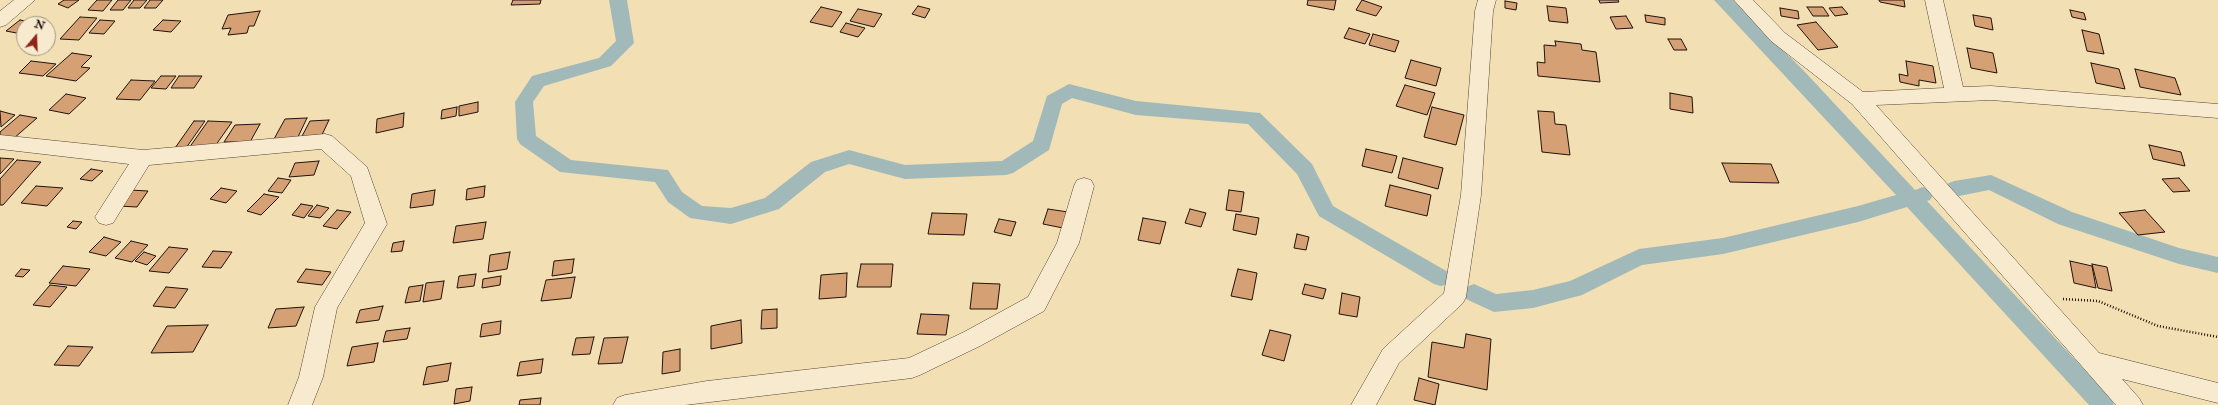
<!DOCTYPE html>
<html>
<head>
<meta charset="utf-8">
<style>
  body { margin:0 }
  #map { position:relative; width:2218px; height:405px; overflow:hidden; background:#f2dfb3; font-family:"IM FELL Double Pica",serif }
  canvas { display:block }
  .north { position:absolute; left:16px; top:16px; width:40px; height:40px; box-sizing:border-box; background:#f7eace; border:1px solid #a19480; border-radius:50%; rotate:19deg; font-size:11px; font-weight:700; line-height:16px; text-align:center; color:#21120c }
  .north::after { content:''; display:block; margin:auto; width:14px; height:18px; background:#8f2418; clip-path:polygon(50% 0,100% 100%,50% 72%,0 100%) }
</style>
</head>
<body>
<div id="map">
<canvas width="2218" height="405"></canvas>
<div class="north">N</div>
</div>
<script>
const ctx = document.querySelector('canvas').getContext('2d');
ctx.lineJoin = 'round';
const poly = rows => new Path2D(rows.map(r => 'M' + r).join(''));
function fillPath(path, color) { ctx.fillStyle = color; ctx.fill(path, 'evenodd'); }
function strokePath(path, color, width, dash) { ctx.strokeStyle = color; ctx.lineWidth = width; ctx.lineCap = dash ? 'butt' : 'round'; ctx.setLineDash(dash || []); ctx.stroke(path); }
const canal = poly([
  [609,0,627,0,634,43,611,66,544,86,533,102,536,136,571,160,668,170,682,192,702,206,731,208,765,198,811,162,849,150,905,165,1002,161,1033,141,1047,96,1069,84,1136,101,1260,113,1312,164,1333,206,1448,272,1452,278,1448,284,1441,286,1434,284,1319,216,1297,174,1248,124,1136,115,1072,98,1062,104,1049,150,1013,173,1006,175,905,179,849,164,825,172,779,209,731,224,690,218,668,202,655,182,560,172,520,144,517,139,515,102,532,76,599,58,616,41,609,0],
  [1714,0,1733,0,1804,71,1915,190,1923,187,1930,190,1933,195,1930,200,1927,201,2111,398,2114,405,2089,405,1907,207,1858,222,1723,254,1642,265,1582,295,1533,308,1494,312,1466,299,1463,293,1466,287,1474,284,1496,294,1533,290,1570,281,1639,249,1723,238,1858,206,1896,195,1714,0],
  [1991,175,2072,212,2179,248,2218,257,2218,273,2179,264,2058,224,1989,190,1954,197,1947,194,1944,189,1947,184,1954,181,1991,175]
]);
const building = poly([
  [64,0,79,0,68,8,58,4,64,0],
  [97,0,112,0,103,11,88,10,97,0],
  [118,0,131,0,123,10,110,10,118,0],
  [134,0,147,0,140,8,128,8,134,0],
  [150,0,163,0,156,8,144,8,150,0],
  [513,0,541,0,540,4,511,5,513,0],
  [1308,0,1336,0,1334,10,1307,5,1308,0],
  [1362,0,1382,7,1376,16,1356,10,1362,0],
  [1599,0,1618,0,1619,2,1600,3,1599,0],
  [1879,0,1904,0,1905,7,1880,2,1879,0],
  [1505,1,1517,3,1516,10,1505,8,1505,1],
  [918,6,930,9,925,18,912,14,918,6],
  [1547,6,1566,8,1568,23,1549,21,1547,6],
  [821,7,842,12,832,27,810,22,821,7],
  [1807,7,1823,7,1829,16,1813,16,1807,7],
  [1842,7,1848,14,1835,16,1829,8,1842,7],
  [1780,8,1798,11,1799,19,1781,16,1780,8],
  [858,9,882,14,874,27,850,21,858,9],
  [2070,10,2084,13,2086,20,2072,17,2070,10],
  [260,11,254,26,249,26,247,33,228,35,231,28,222,29,228,15,260,11],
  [1645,15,1665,18,1665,25,1646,22,1645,15],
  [1973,15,1991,18,1993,30,1975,26,1973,15],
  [1626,16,1633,28,1616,29,1610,17,1626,16],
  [80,17,97,18,79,40,60,39,80,17],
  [20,20,36,23,24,24,22,34,6,31,20,20],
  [100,20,115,21,104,34,89,33,100,20],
  [163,20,181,21,171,32,153,30,163,20],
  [1816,22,1838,47,1818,50,1797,25,1816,22],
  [846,23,865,28,858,37,840,32,846,23],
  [1349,28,1370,34,1365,44,1344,38,1349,28],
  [2082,30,2099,34,2104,54,2087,51,2082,30],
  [1373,34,1399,41,1395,52,1369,45,1373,34],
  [1668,39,1681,39,1687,50,1674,50,1668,39],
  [1555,41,1581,44,1582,50,1596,52,1600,82,1538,76,1537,62,1545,63,1544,45,1556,46,1555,41],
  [1967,48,1993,53,1997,73,1971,68,1967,48],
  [72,53,92,56,81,67,90,68,76,81,46,76,72,53],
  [1411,60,1441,68,1436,86,1405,78,1411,60],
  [31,61,56,64,43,76,19,73,31,61],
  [1906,61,1933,66,1936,83,1919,80,1919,86,1900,82,1899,74,1908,76,1906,61],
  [2091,63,2119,69,2125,89,2096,83,2091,63],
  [2135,69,2175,78,2181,95,2140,87,2135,69],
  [161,76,176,76,166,89,151,88,161,76],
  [179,76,202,76,194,88,171,88,179,76],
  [131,80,155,81,140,100,116,99,131,80],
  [1405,85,1435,93,1427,115,1396,106,1405,85],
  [1670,93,1692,97,1693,113,1670,109,1670,93],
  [66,94,86,98,69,114,49,110,66,94],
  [478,102,478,112,459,116,459,106,478,102],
  [457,107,456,116,441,119,442,110,457,107],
  [1432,107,1464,115,1456,145,1424,137,1432,107],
  [0,111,15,115,1,127,0,111],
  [1538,111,1554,112,1555,124,1566,125,1570,155,1542,152,1538,111],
  [404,113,403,127,376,133,377,119,404,113],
  [20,115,37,118,13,139,0,136,0,132,20,115],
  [307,118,297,139,274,139,285,119,307,118],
  [329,120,321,137,301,138,310,121,329,120],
  [194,121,205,121,186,148,175,148,194,121],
  [208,121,232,122,213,149,189,148,208,121],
  [260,124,250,142,224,142,235,125,260,124],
  [2149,145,2181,152,2185,166,2153,159,2149,145],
  [1366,149,1397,156,1392,173,1362,166,1366,149],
  [0,158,14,159,0,174,0,158],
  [1403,158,1443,168,1438,189,1398,178,1403,158],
  [17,160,41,162,3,205,0,205,0,179,17,160],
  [319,161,314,175,289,177,295,163,319,161],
  [1722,163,1771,164,1779,183,1730,182,1722,163],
  [91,169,103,171,92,181,80,179,91,169],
  [278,178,291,180,282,193,268,191,278,178],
  [2179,178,2190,191,2173,192,2162,179,2179,178],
  [1390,185,1431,195,1427,216,1385,206,1390,185],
  [36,186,63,188,47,206,21,203,36,186],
  [485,186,484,197,466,200,467,189,485,186],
  [221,188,237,191,226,203,210,199,221,188],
  [130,190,148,191,137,207,118,206,130,190],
  [435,190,433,205,410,208,412,194,435,190],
  [1229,190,1244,192,1241,212,1226,210,1229,190],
  [264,194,279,197,261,215,247,211,264,194],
  [301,204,313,206,304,218,292,215,301,204],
  [317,205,329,208,320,218,308,216,317,205],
  [1048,209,1068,212,1063,228,1043,224,1048,209],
  [1190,209,1206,213,1201,227,1185,223,1190,209],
  [337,210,351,212,337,229,323,226,337,210],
  [2145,210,2165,232,2138,235,2119,213,2145,210],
  [932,213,967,214,964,235,928,234,932,213],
  [1236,214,1259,218,1256,235,1233,230,1236,214],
  [1143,218,1166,222,1160,244,1138,240,1143,218],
  [999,219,1016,222,1011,236,994,232,999,219],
  [73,221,82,222,76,229,67,227,73,221],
  [486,222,483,239,453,243,456,226,486,222],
  [1297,234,1309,237,1306,250,1294,248,1297,234],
  [104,237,121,242,106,256,89,252,104,237],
  [131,241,148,245,132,262,115,258,131,241],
  [404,241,402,251,391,252,393,243,404,241],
  [169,247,188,249,169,273,149,271,169,247],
  [213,251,232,252,221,268,202,267,213,251],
  [144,252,156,256,147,265,135,261,144,252],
  [510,252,507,269,488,272,490,255,510,252],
  [574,259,572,273,552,276,554,261,574,259],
  [2070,261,2092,266,2096,288,2074,283,2070,261],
  [861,264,893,264,891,287,857,287,861,264],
  [2092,264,2107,267,2112,291,2098,288,2092,264],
  [63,266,90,269,76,286,49,283,63,266],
  [21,269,30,270,23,277,15,276,21,269],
  [306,269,331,272,322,285,297,282,306,269],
  [1238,269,1257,273,1252,300,1231,296,1238,269],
  [847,273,846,297,819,299,821,275,847,273],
  [476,274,474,286,457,288,459,276,476,274],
  [501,276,500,285,482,288,483,279,501,276],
  [575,277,571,298,541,301,546,280,575,277],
  [444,281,441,299,423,302,426,283,444,281],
  [973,283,1000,284,997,309,970,309,973,283],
  [1305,284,1326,289,1323,299,1302,294,1305,284],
  [50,285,67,287,50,307,33,305,50,285],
  [423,285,420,301,405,303,409,287,423,285],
  [166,287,188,289,175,308,153,306,166,287],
  [1342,293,1360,297,1357,317,1339,314,1342,293],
  [383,306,379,320,356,323,360,310,383,306],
  [304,307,296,326,268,328,276,309,304,307],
  [777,309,777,328,761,329,762,310,777,309],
  [921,314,949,315,946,335,917,334,921,314],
  [741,320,742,343,711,349,711,326,741,320],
  [501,321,500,334,480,337,482,324,501,321],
  [208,325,193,352,151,353,167,326,208,325],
  [410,328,407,339,383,342,386,331,410,328],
  [1270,330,1291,335,1284,361,1262,355,1270,330],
  [1466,334,1491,339,1487,390,1428,377,1432,342,1464,348,1466,334],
  [594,337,590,354,572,355,576,338,594,337],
  [628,337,622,363,598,364,604,338,628,337],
  [378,343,374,362,347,366,352,347,378,343],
  [68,346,93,347,79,366,54,365,68,346],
  [680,349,680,371,662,374,663,352,680,349],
  [543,359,541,373,517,376,520,362,543,359],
  [451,363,448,381,423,385,427,367,451,363],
  [1419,378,1439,384,1435,405,1414,400,1419,378],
  [472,387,470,401,454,404,456,389,472,387],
  [541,398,540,405,519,405,520,400,541,398]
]);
const path = poly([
  [2063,299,2098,301,2158,326,2218,337]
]);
const minor = poly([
  [14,0,35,0,6,25,0,27,0,11,14,0],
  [1478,0,1496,0,1493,11,1481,195,1466,297,1463,303,1399,363,1376,405,1351,405,1383,349,1444,293,1461,195,1475,11,1478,0],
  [1734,0,1753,0,1785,33,1863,92,1944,88,1925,0,1943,0,1963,87,1991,86,2218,104,2218,118,1991,100,1876,105,2099,353,2218,383,2218,403,2122,379,2139,398,2143,405,2116,405,1852,104,1771,41,1734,0],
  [325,134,332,136,367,167,387,224,337,308,323,377,312,405,288,405,299,377,315,307,365,223,351,176,321,149,149,165,113,223,106,225,99,223,95,217,129,164,0,149,0,135,143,150,325,134],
  [1084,178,1091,180,1094,186,1079,243,1044,311,980,346,920,375,912,378,685,405,613,405,617,398,625,395,707,381,909,358,964,332,1028,297,1057,243,1074,186,1077,180,1084,178]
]);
fillPath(canal, '#a2b9b9');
fillPath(building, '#d5a174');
strokePath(building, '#21120c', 1);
strokePath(minor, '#554536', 1);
strokePath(path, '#21120c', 2.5, [1, 2]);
fillPath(minor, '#f7eace');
</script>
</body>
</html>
